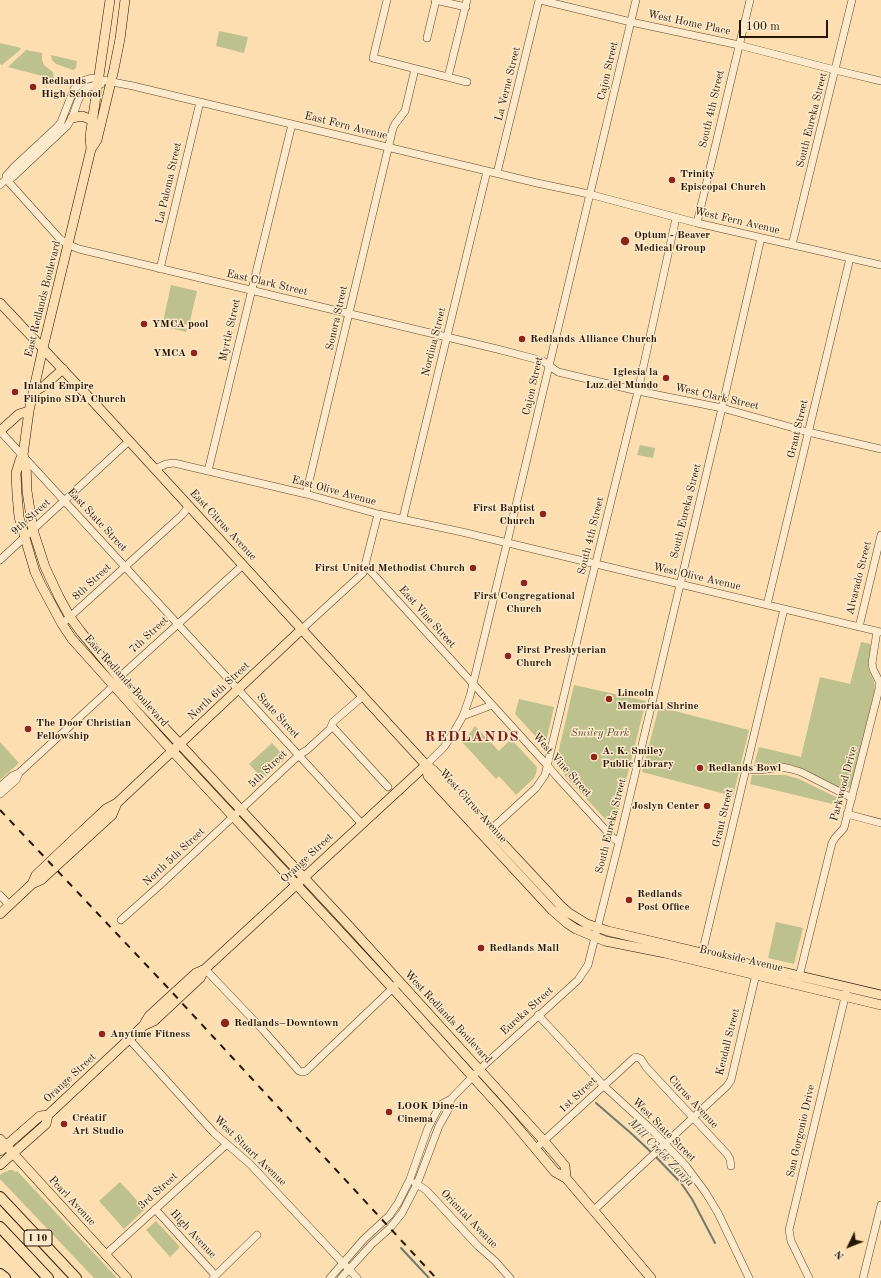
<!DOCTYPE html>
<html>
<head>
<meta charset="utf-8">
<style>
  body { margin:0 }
  #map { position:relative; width:881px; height:1278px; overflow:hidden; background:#fcdeb1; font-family:"Old Standard TT",serif }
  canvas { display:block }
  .north { position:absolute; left:829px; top:1226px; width:40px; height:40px; -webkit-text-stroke:3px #fdeacc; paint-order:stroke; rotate:227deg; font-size:11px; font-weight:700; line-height:16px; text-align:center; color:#271601 }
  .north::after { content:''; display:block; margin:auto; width:14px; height:18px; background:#271601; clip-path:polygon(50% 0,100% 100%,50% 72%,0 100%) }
  .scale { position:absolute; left:739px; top:20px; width:89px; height:18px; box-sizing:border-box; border:2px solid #271601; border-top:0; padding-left:5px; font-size:12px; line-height:14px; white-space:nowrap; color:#271601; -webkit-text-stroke:3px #fdeacc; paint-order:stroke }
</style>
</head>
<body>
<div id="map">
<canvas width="881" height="1278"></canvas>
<div class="north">N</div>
<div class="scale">100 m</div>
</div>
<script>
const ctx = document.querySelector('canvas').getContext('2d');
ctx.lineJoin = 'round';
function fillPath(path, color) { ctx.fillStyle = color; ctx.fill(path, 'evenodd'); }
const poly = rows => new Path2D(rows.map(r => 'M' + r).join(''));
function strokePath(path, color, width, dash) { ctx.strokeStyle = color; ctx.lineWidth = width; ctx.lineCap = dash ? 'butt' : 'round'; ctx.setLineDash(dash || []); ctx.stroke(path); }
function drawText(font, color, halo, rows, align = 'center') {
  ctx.font = font + ' "Old Standard TT",serif'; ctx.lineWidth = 3; ctx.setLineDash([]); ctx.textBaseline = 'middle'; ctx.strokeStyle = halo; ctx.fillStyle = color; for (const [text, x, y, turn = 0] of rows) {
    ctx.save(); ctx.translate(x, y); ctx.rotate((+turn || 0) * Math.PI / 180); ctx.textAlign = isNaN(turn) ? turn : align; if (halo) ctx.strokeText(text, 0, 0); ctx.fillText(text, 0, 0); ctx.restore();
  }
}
const green = poly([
  [219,31,248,37,244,53,216,46],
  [0,43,21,48,20,50,2,65,1,65,0,63],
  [26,50,42,53,42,59,43,63,45,66,53,72,54,79,8,67],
  [51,55,77,61,76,68,73,70,56,64,52,60],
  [171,285,197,291,189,325,185,324,184,328,187,329,186,332,162,326],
  [640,445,655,448,653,458,637,455],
  [861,642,871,644,868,666,869,671,874,681,875,688,852,783,850,787,846,789,835,786,807,771,791,765,781,763,754,765,759,747,801,757,820,677,850,684],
  [574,685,646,701,616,821,613,824,609,823,566,777,556,762],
  [519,699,554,707,547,738,544,741,541,741,539,740,515,714],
  [659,707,749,730,733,796,642,772],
  [475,726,499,751,511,739,537,767,536,774,534,778,516,795,499,776,496,779,463,743],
  [0,742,19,763,0,780],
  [272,743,286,758,263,779,249,764],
  [752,775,785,775,799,779,840,799,842,802,841,806,750,784],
  [776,922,803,928,794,964,768,958],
  [9,1170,13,1170,15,1172,17,1171,117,1278,94,1278,0,1179,0,1175,6,1171,7,1172],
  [120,1182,145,1209,124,1229,99,1201],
  [156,1221,180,1247,170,1257,146,1230]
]);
const stream = poly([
  [596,1103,633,1135,652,1153],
  [655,1156,681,1183,692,1199,715,1243],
  [401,1248,429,1278]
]);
const minor = poly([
  [387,0,373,58,467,82],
  [435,0,466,7],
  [540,0,631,22,739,45,835,70,881,81],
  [427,38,436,0],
  [448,77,467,0],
  [497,173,539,0],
  [6,179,6,176,14,167,57,127,61,122,74,89,85,80,92,78,133,86,537,183,589,194,697,223,881,265],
  [6,179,60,239,69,245,79,249,497,349,543,361,558,372,638,391,722,408,808,432,881,449],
  [0,185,6,179,9,179,13,177,67,126,72,118,78,101,83,91,88,87,101,84],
  [697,223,750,0],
  [792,245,852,0],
  [160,269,200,102],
  [0,431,362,824],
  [155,469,166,464,174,463,306,494,378,514,462,532,881,632],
  [208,471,292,124],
  [306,494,393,128,395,124,405,111,415,69],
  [403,518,487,171],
  [0,560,129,441],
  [365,565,547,765,558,778,613,838,619,842],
  [767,605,850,258],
  [62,624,182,515,189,506],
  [859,627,881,535],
  [302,629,363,573,378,514],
  [463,716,492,705],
  [332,726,388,787],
  [426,765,444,747,452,735,463,716,470,696,507,543,636,0],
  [746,769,760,770,782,767,791,769,801,772,852,798],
  [0,787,12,776,19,773],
  [0,794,16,780,19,773,108,691,124,673,243,565],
  [847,814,881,823],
  [487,833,536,788,545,775,590,586,598,554,638,391,676,218],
  [0,895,9,905],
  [121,920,159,886,299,755,307,750,330,729,333,722,363,696],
  [701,958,784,609],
  [205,969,263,1030,292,1063,299,1071,302,1072,306,1071,308,1069,396,985],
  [798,981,832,843,835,838,844,828,879,689,879,681,873,669,872,663,877,631],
  [538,1015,604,1086,652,1130,686,1166,706,1193,718,1213,749,1278],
  [129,1039,214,1133,250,1164,357,1278],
  [536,1148,634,1058,636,1057,641,1059,646,1067,727,1154,730,1159,731,1166],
  [415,1183,426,1190,478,1246,495,1261,510,1278],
  [155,1209,215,1275],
  [594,1210,727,1086,731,1080,757,970],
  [105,1255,227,1144],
  [213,1278,257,1235],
  [330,1278,364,1239,389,1216,398,1203,410,1179,428,1128,440,1105,451,1099,480,1069,578,980,588,965,619,842,722,408,761,238],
  [341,1278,372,1244,390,1228,402,1213,417,1184,439,1126,448,1110,451,1099],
  [809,1278,791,1241,789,1230,846,993],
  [863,1278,881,1205]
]);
const major = poly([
  [110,0,90,137,91,149,43,348,29,411,23,455,26,464,27,491,33,530,45,567,59,597,70,617,81,632,99,654,124,684,349,926,544,1141,565,1166,566,1178],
  [72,118,82,116,92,120],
  [91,149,97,140,114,69,120,39,125,0],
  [0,303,99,408,426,765,433,770,452,789,560,905,569,913,587,924,608,931,881,995],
  [34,392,44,386,63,369],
  [0,431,19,414,29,411],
  [23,455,20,460,16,473,17,494,19,517,23,531,35,572,41,585,62,624,72,639,165,743,397,993,509,1117,555,1172,566,1178,651,1278],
  [426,765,428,776,552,910,567,923,576,929,605,941,665,953,881,1005],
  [32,884,36,875,77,836,106,809,117,803,302,629],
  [0,914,32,884,41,880,112,815,117,803],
  [143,1026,154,1021,200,978,205,969],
  [0,1139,127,1278],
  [0,1151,40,1116,48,1115,143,1026,149,1016,173,994,196,973,205,969,426,765],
  [0,1165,46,1124,48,1115]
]);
const highway = poly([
  [0,1197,76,1278],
  [0,1227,48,1278],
  [0,1274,5,1278]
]);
const rail = poly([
  [0,810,169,989,436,1278]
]);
const markers = [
  [33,87,4,"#8f2418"],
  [672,180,4,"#8f2418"],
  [625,241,5,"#8f2418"],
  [144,324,4,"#8f2418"],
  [522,339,4,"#8f2418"],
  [194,353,4,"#8f2418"],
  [666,378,4,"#8f2418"],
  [15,392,4,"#8f2418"],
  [543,514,4,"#8f2418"],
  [473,568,4,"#8f2418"],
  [524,583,4,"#8f2418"],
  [508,656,4,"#8f2418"],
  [609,699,4,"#8f2418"],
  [28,729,4,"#8f2418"],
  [594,757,4,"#8f2418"],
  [700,768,4,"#8f2418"],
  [707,806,4,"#8f2418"],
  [629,900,4,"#8f2418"],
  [481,948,4,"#8f2418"],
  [225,1023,5,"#8f2418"],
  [102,1034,4,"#8f2418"],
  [389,1112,4,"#8f2418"],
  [64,1124,4,"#8f2418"]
];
const shields = [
  [38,1238,28]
];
const shieldNames = [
  ["I 10",38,1238]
];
const streetNames = [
  ["West Home Place",689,23,12],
  ["Cajon Street",608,71,-77],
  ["La Verne Street",508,84,-76],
  ["South 4th Street",712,109,-77],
  ["South Eureka Street",812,120,-76],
  ["East Fern Avenue",346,126,14],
  ["La Paloma Street",169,183,-77],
  ["West Fern Avenue",737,221,13],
  ["East Clark Street",267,283,13],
  ["East Redlands Boulevard",43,299,-76],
  ["Sonora Street",337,318,-77],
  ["Myrtle Street",230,330,-77],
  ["Nordina Street",434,342,-76],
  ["Cajon Street",533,386,-77],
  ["West Clark Street",717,397,13],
  ["Grant Street",798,429,-77],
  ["East Olive Avenue",334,491,15],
  ["South Eureka Street",686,511,-76],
  ["9th Street",31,517,-42],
  ["East State Street",97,520,47],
  ["East Citrus Avenue",223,525,47],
  ["South 4th Street",591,536,-76],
  ["West Olive Avenue",697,577,13],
  ["Alvarado Street",859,578,-76],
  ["8th Street",92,582,-43],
  ["East Vine Street",427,617,48],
  ["7th Street",149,635,-43],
  ["East Redlands Boulevard",126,681,48],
  ["North 6th Street",219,691,-43],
  ["State Street",278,716,47],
  ["West Vine Street",562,765,48],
  ["5th Street",268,769,-44],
  ["Parkwood Drive",844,784,-75],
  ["West Citrus Avenue",473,806,48],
  ["Grant Street",723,818,-77],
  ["South Eureka Street",611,826,-76],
  ["North 5th Street",174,857,-43],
  ["Orange Street",307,858,-43],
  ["Brookside Avenue",741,959,13],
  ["Eureka Street",527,1011,-42],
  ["West Redlands Boulevard",448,1017,47],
  ["Kendall Street",728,1042,-76],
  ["Orange Street",70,1078,-43],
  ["1st Street",578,1095,-43],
  ["Citrus Avenue",693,1102,47],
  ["West State Street",664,1130,45],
  ["San Gorgonio Drive",801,1131,-77],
  ["West Stuart Avenue",250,1151,44],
  ["3rd Street",158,1191,-42],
  ["Pearl Avenue",72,1201,47],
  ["Oriental Avenue",469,1219,46],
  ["High Avenue",193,1234,47]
];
const poiNames = [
  ["Redlands",41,81],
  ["High School",41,94],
  ["Trinity",680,174],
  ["Episcopal Church",680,187],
  ["Optum - Beaver",634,235],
  ["Medical Group",634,248],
  ["YMCA pool",152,324],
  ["Redlands Alliance Church",530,339],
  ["YMCA",186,353,"right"],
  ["Iglesia la",658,372,"right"],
  ["Luz del Mundo",658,385,"right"],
  ["Inland Empire",23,386],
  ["Filipino SDA Church",23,399],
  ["First Baptist",535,508,"right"],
  ["Church",535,521,"right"],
  ["First United Methodist Church",465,568,"right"],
  ["First Congregational",524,596,"center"],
  ["Church",524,609,"center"],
  ["First Presbyterian",516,650],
  ["Church",516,663],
  ["Lincoln",617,693],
  ["Memorial Shrine",617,706],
  ["The Door Christian",36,723],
  ["Fellowship",36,736],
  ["A. K. Smiley",602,751],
  ["Public Library",602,764],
  ["Redlands Bowl",708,768],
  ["Joslyn Center",699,806,"right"],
  ["Redlands",637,894],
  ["Post Office",637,907],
  ["Redlands Mall",489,948],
  ["Redlands–Downtown",234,1023],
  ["Anytime Fitness",110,1034],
  ["LOOK Dine-in",397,1106],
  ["Cinema",397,1119],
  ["Créatif",72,1118],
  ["Art Studio",72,1131]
];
const parkNames = [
  ["Smiley Park",600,733]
];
const waterNames = [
  ["Mill Creek Zanja",661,1153,46]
];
const districtNames = [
  ["REDLANDS",472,737]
];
fillPath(green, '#bdc18d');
strokePath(stream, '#71786d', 2);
strokePath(minor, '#5c482d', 8);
strokePath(major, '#271601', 10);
strokePath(highway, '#271601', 12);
strokePath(minor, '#fdeacc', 7);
strokePath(major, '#fcdeb1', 9);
strokePath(highway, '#fcdeb1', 10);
strokePath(rail, '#271601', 2, [7, 7]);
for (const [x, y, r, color] of markers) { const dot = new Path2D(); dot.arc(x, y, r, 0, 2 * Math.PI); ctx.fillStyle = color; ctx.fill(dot); strokePath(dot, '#fdeacc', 1.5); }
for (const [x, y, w] of shields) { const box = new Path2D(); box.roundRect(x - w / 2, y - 8, w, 16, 3); ctx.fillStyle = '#fdeacc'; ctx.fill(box); strokePath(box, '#271601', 1); }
drawText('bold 10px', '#271601', null, shieldNames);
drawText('11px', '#271601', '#fdeacc', streetNames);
drawText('bold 11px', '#271601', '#fdeacc', poiNames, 'left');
drawText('italic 11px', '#5c5232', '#fdeacc', parkNames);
drawText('italic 12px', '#524f40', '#fdeacc', waterNames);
ctx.letterSpacing = '1px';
drawText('bold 15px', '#7a1f14', '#fdeacc', districtNames);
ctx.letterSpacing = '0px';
</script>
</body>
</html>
